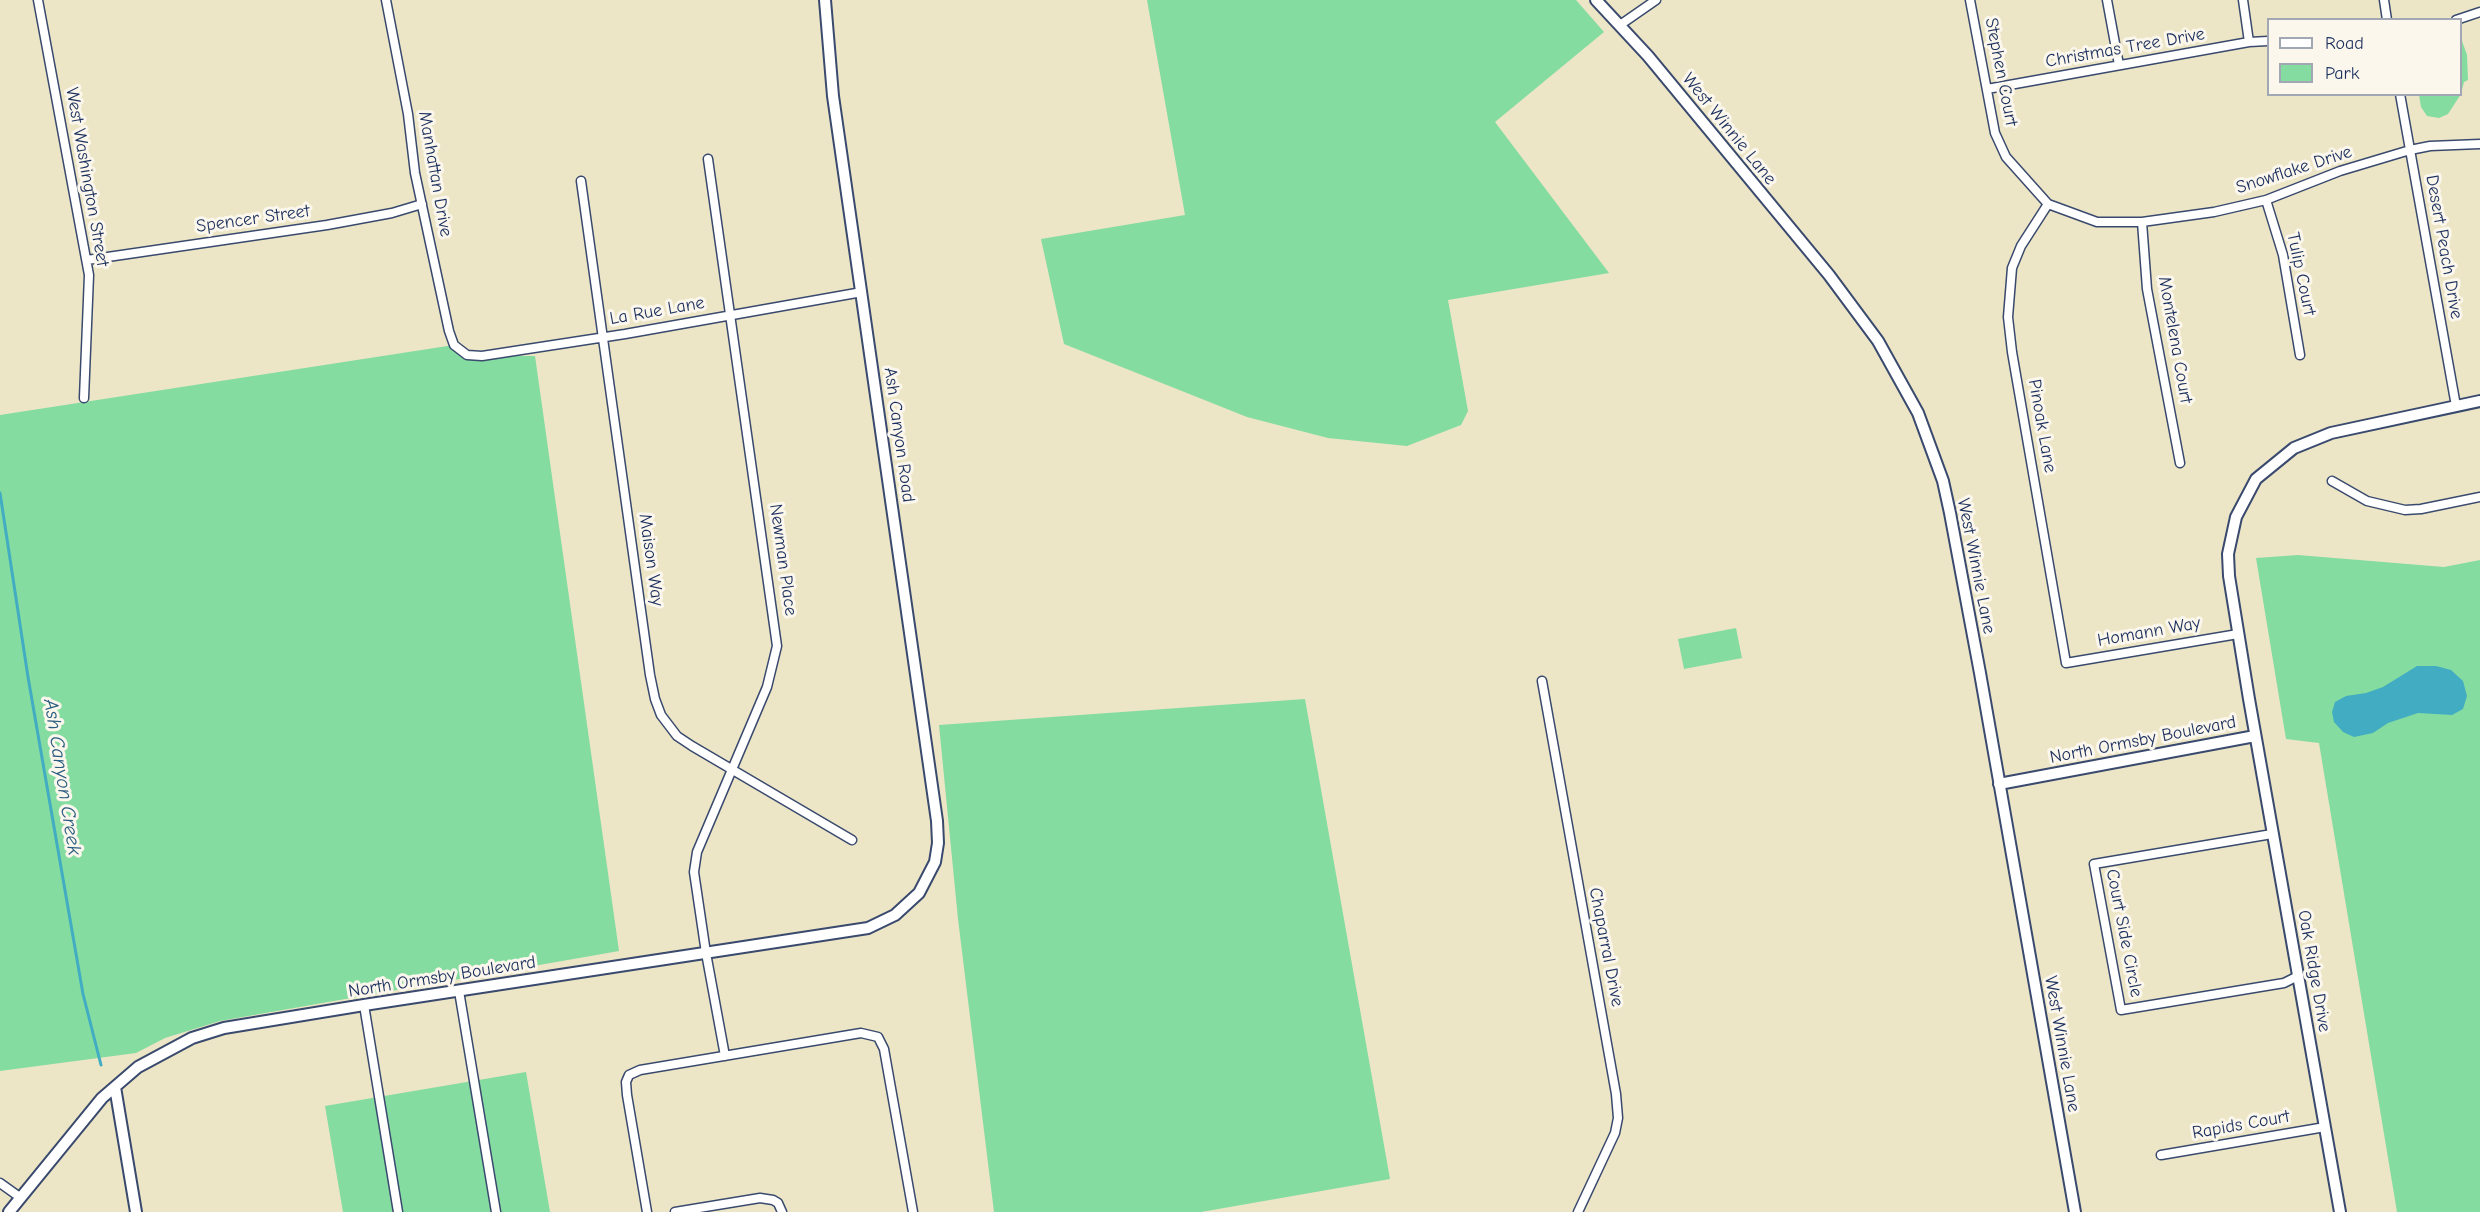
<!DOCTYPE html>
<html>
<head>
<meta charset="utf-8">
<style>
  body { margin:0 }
  #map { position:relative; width:2480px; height:1212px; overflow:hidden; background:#ece5c6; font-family:"Comic Neue",sans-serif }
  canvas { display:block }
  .legend { position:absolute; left:2267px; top:18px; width:195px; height:78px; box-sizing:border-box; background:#fbf7ec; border:2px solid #a1a7b3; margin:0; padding:8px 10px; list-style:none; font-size:18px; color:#1b2f5e }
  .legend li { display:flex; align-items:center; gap:12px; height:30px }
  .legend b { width:30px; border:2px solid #a1a7b3 }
</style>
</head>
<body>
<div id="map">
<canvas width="2480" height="1212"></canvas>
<ul class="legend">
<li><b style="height:8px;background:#fff"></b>Road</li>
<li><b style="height:16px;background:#84dca0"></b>Park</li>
</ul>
</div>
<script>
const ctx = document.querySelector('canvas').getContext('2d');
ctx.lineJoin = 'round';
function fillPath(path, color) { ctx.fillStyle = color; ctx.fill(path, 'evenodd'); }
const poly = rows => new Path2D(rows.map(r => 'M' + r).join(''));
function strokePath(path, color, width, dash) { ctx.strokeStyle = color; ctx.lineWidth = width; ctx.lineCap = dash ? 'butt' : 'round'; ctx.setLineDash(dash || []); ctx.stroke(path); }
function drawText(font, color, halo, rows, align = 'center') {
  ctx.font = font + ' "Comic Neue",sans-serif'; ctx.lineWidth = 6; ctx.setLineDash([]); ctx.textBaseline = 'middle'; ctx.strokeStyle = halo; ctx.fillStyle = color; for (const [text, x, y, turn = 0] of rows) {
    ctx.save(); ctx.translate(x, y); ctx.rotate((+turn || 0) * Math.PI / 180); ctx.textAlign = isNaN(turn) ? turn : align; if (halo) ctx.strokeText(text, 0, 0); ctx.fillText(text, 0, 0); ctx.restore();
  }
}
const green = poly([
  [1147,0,1576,0,1604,32,1495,122,1609,273,1448,300,1468,411,1461,425,1407,446,1328,438,1247,417,1064,344,1041,239,1185,215],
  [2461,38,2467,55,2468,80,2464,82,2461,94,2448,114,2439,118,2427,116,2421,107,2419,95,2460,94],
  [454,345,467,356,535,356,619,951,220,1021,165,1038,136,1053,0,1071,0,415],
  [2298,555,2444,567,2480,560,2480,1212,2397,1212,2319,743,2286,739,2256,558],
  [1736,628,1742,658,1684,669,1678,639],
  [1305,699,1390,1179,1201,1212,994,1212,958,919,939,725],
  [526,1072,550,1212,343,1212,325,1106]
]);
const water = poly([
  [2417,666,2436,666,2451,670,2463,681,2467,696,2463,709,2452,715,2418,713,2388,723,2373,733,2354,737,2343,732,2334,722,2332,712,2335,702,2346,696,2366,693,2383,687]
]);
const stream = poly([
  [0,493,28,677,83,994,101,1065]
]);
const minor = poly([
  [38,0,89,275,84,398],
  [386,0,408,114,415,173,449,331,454,345,467,355,482,356,625,334,862,292],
  [1970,0,1995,133,2006,157,2048,204,2097,222,2142,222,2214,212,2266,200,2340,171,2410,150,2430,146,2480,144],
  [2107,0,2119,65],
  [2243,0,2249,42],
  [2384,0,2387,20],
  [2456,20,2480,12],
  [1620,25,1656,0],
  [1987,89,2249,42,2268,41],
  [2400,94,2456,406],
  [708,159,777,646,767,687,697,852,694,872,706,953,725,1056],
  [581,181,650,675,655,699,661,715,677,736,692,746,852,840],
  [2266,200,2283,255,2300,355],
  [2048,204,2021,246,2012,268,2008,317,2012,352,2066,663,2238,634],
  [2142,222,2147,289,2180,463],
  [87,260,327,225,392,213,422,204],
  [2332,481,2367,501,2405,510,2421,509,2480,497],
  [1542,681,1616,1094,1618,1118,1615,1133,1578,1212],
  [2272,834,2094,864,2121,1010,2284,983,2298,976],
  [459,991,496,1212],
  [364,1005,398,1212],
  [2161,1155,2325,1127],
  [0,1183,21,1198],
  [647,1212,627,1095,626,1082,629,1075,640,1070,861,1033,878,1037,884,1049,913,1212],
  [675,1212,760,1198,773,1200,778,1203,782,1212]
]);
const tertiary = poly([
  [1596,0,1648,56,1829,275,1878,341,1918,413,1943,481,1950,513,1980,673,2075,1212],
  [1999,784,2255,736],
  [115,1087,136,1212],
  [9,1212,102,1098,138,1067,192,1038,224,1028,364,1005,868,928,895,915,919,893,935,862,938,843,937,821,833,96,825,0],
  [2340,1212,2249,699,2229,576,2228,554,2236,517,2256,479,2294,448,2331,433,2480,401]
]);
const streetNames = [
  ["Christmas Tree Drive",2125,48,-10],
  ["Stephen Court",2001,72,79],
  ["West Winnie Lane",1729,129,51],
  ["Snowflake Drive",2294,170,-18],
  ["Manhattan Drive",435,174,80],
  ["West Washington Street",87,177,80],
  ["Spencer Street",253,219,-8],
  ["Desert Peach Drive",2444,247,80],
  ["Tulip Court",2301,274,78],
  ["La Rue Lane",657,311,-10],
  ["Montelena Court",2175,340,80],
  ["Pinoak Lane",2042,426,80],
  ["Ash Canyon Road",899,435,82],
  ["Maison Way",651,560,82],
  ["Newman Place",783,560,82],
  ["West Winnie Lane",1976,566,79],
  ["Homann Way",2149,632,-10],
  ["North Ormsby Boulevard",2143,740,-11],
  ["Court Side Circle",2124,933,79],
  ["Chaparral Drive",1606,947,79],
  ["Oak Ridge Drive",2314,971,80],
  ["North Ormsby Boulevard",442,977,-9],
  ["West Winnie Lane",2062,1044,80],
  ["Rapids Court",2241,1125,-10]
];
const waterNames = [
  ["Ash Canyon Creek",62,777,81]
];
fillPath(green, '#84dca0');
fillPath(water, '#42adc2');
strokePath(stream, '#42adc2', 3);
strokePath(minor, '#3a4a6e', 11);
strokePath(tertiary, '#3a4a6e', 14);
strokePath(minor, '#fff', 8);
strokePath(tertiary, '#fff', 10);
drawText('18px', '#1b2f5e', '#fbf7ec', streetNames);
drawText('italic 20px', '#295b81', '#fbf7ec', waterNames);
</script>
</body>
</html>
